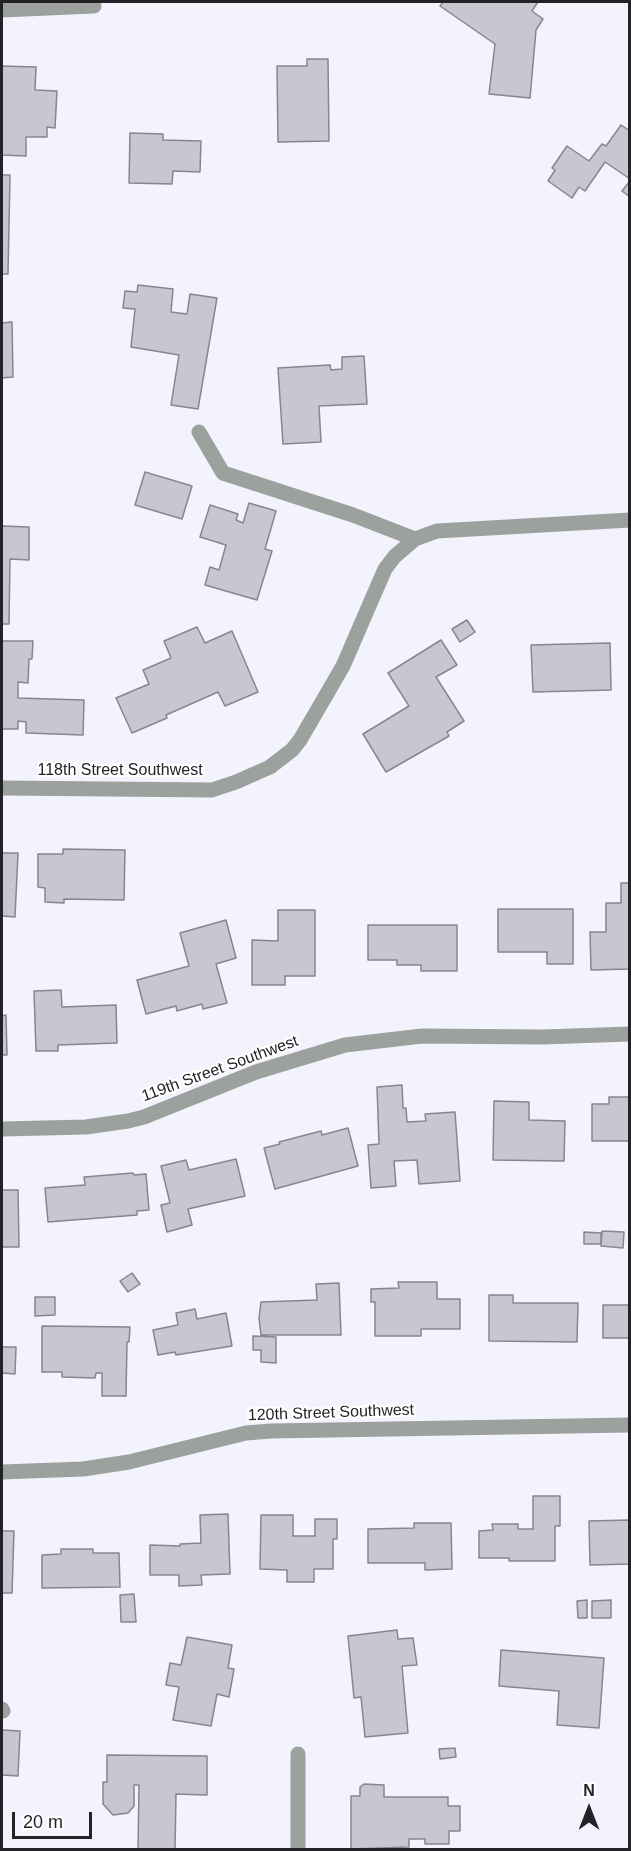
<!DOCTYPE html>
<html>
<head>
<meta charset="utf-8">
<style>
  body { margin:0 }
  #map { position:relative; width:631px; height:1851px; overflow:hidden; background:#f3f3fe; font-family:Helvetica,sans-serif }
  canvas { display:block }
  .frame { position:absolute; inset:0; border:3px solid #232327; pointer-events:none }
  .north { position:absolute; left:559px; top:1779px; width:60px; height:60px; -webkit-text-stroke:4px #fff; paint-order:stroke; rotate:0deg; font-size:16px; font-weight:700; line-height:24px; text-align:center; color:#232327 }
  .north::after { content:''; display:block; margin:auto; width:21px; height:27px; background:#232327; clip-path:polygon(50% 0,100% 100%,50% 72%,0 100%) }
  .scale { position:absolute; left:12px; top:1812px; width:80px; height:27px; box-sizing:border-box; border:3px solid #232327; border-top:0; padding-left:8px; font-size:18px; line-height:21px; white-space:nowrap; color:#232327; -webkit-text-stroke:4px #fff; paint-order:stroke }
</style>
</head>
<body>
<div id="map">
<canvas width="631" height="1851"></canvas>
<div class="frame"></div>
<div class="north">N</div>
<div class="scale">20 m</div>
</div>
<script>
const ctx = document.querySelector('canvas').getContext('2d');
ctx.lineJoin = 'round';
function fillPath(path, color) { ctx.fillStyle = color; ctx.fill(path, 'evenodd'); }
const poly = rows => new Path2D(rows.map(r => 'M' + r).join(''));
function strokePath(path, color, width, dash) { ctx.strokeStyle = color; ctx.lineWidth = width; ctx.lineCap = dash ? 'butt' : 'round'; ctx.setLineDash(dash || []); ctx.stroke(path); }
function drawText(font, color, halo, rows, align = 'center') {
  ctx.font = font + ' Helvetica,sans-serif'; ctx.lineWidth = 4.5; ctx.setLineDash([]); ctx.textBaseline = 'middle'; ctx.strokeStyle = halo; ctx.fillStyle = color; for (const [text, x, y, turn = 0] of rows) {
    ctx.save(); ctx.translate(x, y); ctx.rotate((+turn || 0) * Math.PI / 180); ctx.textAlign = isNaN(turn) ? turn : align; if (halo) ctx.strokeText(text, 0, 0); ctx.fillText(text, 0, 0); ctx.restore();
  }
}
const building = poly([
  [443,2,538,2,532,11,543,19,536,30,530,98,489,94,495,44,440,6,443,2],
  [307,59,328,59,329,141,278,142,277,66,307,66,307,59],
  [2,66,36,67,35,90,57,91,55,128,47,127,47,137,26,137,26,156,2,155,2,66],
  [621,125,630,131,630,179,605,162,585,191,579,187,572,198,548,181,555,170,552,168,567,146,589,161,602,144,606,146,621,125],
  [130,133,163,134,163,140,201,141,200,172,173,171,172,184,129,183,130,133],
  [2,175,10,175,8,274,2,274,2,175],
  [630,181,630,197,622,191,630,181],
  [138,285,173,289,171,312,187,314,190,294,217,298,198,409,171,405,179,355,131,347,135,309,123,308,125,291,137,292,138,285],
  [12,322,13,377,2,378,2,323,12,322],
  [364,356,367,404,319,406,321,442,283,444,278,368,330,365,331,370,342,369,342,357,364,356],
  [145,472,192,486,182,519,135,505,145,472],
  [249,503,276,511,265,549,272,551,257,600,205,585,210,567,219,570,226,545,200,537,210,505,238,514,236,520,243,523,249,503],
  [2,526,29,527,29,560,10,559,9,624,2,624,2,526],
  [467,620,475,632,460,642,452,629,467,620],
  [197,627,205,643,232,631,258,692,225,706,218,692,166,715,167,718,132,733,116,698,149,684,143,670,171,658,164,641,197,627],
  [441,640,457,665,436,677,464,721,447,732,449,736,386,772,363,734,409,706,388,673,441,640],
  [2,641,33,641,32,659,29,659,28,683,18,682,18,698,84,700,83,735,26,733,26,722,18,721,18,729,2,729,2,641],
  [610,643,611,690,533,692,531,645,610,643],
  [63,849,125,850,124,900,64,899,64,903,45,902,45,888,38,887,38,854,63,854,63,849],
  [2,853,18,853,15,917,2,916,2,853],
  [621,883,630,883,630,969,591,970,590,932,606,932,606,903,621,903,621,883],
  [498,909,573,909,573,964,547,964,547,952,498,952,498,909],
  [278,910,315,910,315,976,285,976,285,985,252,985,252,940,278,941,278,910],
  [226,920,236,958,216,964,227,1003,203,1009,202,1004,177,1011,176,1006,146,1014,137,980,189,966,180,933,226,920],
  [368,925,457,925,457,971,421,971,421,965,397,965,397,960,368,960,368,925],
  [61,990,62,1007,116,1005,117,1043,58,1045,58,1051,36,1051,34,991,61,990],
  [6,1015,7,1055,2,1055,2,1016,6,1015],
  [402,1085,403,1108,406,1108,407,1122,426,1121,425,1114,455,1112,460,1181,419,1184,417,1160,394,1161,396,1186,371,1188,368,1145,379,1144,377,1087,402,1085],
  [609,1097,630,1097,630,1141,592,1141,592,1104,609,1104,609,1097],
  [494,1101,529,1102,529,1120,565,1121,564,1161,493,1160,494,1101],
  [348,1128,358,1166,275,1189,264,1148,280,1144,279,1142,321,1131,322,1135,348,1128],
  [236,1159,245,1196,188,1209,192,1225,167,1232,161,1205,170,1203,161,1166,186,1160,189,1170,236,1159],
  [133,1173,134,1175,146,1174,149,1210,137,1211,137,1215,48,1222,45,1188,85,1185,84,1177,133,1173],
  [2,1190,18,1190,19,1247,2,1247,2,1190],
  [602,1231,624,1232,623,1248,601,1246,602,1231],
  [584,1232,601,1233,601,1244,584,1244,584,1232],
  [132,1273,140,1284,128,1292,120,1281,132,1273],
  [398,1282,437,1282,437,1299,460,1299,460,1329,421,1329,421,1336,375,1336,375,1302,371,1302,371,1289,399,1288,398,1282],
  [339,1283,341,1335,261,1335,259,1318,261,1302,317,1300,316,1284,339,1283],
  [489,1295,513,1295,513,1303,578,1303,577,1342,489,1341,489,1295],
  [35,1297,55,1297,55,1315,35,1316,35,1297],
  [603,1305,630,1305,630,1338,603,1338,603,1305],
  [195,1309,197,1319,226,1313,232,1346,176,1355,175,1352,158,1355,153,1330,178,1325,176,1313,195,1309],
  [42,1326,130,1327,129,1342,127,1342,126,1396,102,1396,102,1373,96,1373,95,1378,62,1377,62,1372,42,1372,42,1326],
  [253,1336,276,1337,276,1363,261,1362,261,1350,253,1350,253,1336],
  [2,1347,16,1347,15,1374,2,1373,2,1347],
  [533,1496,560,1496,560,1526,555,1526,555,1561,509,1561,509,1558,479,1558,479,1531,493,1530,492,1524,518,1524,518,1529,533,1529,533,1496],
  [228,1514,230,1574,201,1575,202,1585,179,1586,179,1575,150,1575,150,1545,180,1546,180,1544,201,1543,200,1515,228,1514],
  [261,1515,293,1515,293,1536,315,1536,315,1519,337,1519,337,1539,333,1539,333,1569,314,1569,314,1582,287,1582,287,1570,260,1569,261,1515],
  [630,1520,630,1564,590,1565,589,1521,630,1520],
  [414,1523,451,1523,452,1569,425,1570,425,1563,368,1563,368,1529,414,1528,414,1523],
  [2,1531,14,1531,12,1593,2,1593,2,1531],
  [61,1549,93,1549,93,1553,119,1553,120,1587,42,1588,42,1555,61,1554,61,1549],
  [134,1594,136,1622,121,1622,120,1595,134,1594],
  [587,1600,587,1618,578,1618,577,1601,587,1600],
  [611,1600,611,1618,592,1618,592,1601,611,1600],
  [397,1630,398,1639,413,1638,417,1665,402,1666,408,1733,365,1737,361,1697,354,1698,348,1636,397,1630],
  [187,1637,232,1645,228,1668,234,1669,229,1697,217,1694,211,1726,173,1720,179,1687,166,1685,170,1663,181,1665,187,1637],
  [501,1650,604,1658,599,1728,557,1725,559,1691,499,1686,501,1650],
  [2,1730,20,1731,18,1776,2,1775,2,1730],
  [455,1748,456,1757,440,1759,439,1749,455,1748],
  [107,1755,207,1756,207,1795,176,1794,175,1850,138,1850,139,1785,134,1785,134,1806,128,1813,113,1815,103,1804,103,1782,107,1782,107,1755],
  [364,1784,384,1785,384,1797,448,1797,448,1806,460,1806,460,1831,449,1831,449,1844,425,1844,425,1839,409,1839,409,1847,351,1849,351,1796,360,1796,360,1787,364,1784]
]);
const minor = poly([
  [2,10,94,6],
  [199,432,223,473,353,515,415,539],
  [2,788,212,790,236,782,270,767,292,750,300,740,343,666,385,569,395,556,415,539,437,531,630,520],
  [2,1129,86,1127,128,1121,144,1117,256,1072,345,1045,422,1036,543,1037,630,1034],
  [2,1472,83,1469,129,1462,246,1433,271,1431,630,1425],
  [2,1709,3,1711],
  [298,1754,298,1850]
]);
const streetNames = [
  ["118th Street Southwest",120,771],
  ["119th Street Southwest",220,1069,-20],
  ["120th Street Southwest",331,1413,-2]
];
fillPath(building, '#c7c6d1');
strokePath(building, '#868690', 1.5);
strokePath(minor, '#9da19d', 15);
drawText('16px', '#232327', '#fff', streetNames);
</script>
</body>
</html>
